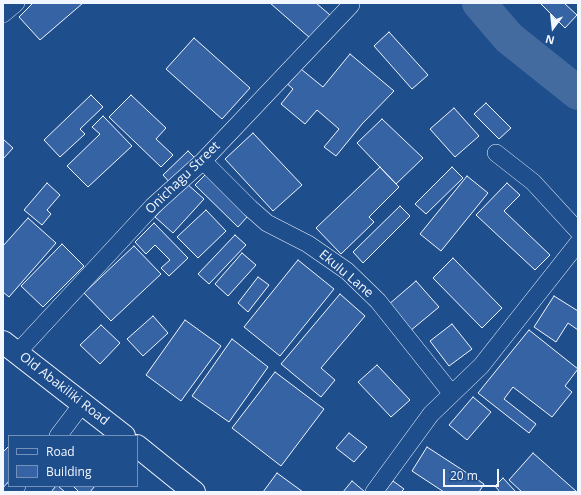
<!DOCTYPE html>
<html>
<head>
<meta charset="utf-8">
<style>
  body { margin:0 }
  #map { position:relative; width:581px; height:495px; overflow:hidden; background:#1f4e8c; font-family:"Open Sans",sans-serif }
  canvas { display:block }
  .frame { position:absolute; inset:0; border:4px solid #f2f6ff; pointer-events:none }
  .legend { position:absolute; left:8px; top:435px; width:130px; height:52px; box-sizing:border-box; background:#1f4e8c; border:1px solid #7391ba; margin:0; padding:5px 7px; list-style:none; font-size:12px; color:#f2f6ff }
  .legend li { display:flex; align-items:center; gap:8px; height:20px }
  .legend b { width:20px; border:1px solid #7391ba }
  .north { position:absolute; left:533px; top:8px; width:40px; height:40px; -webkit-text-stroke:3px #1f4e8c; paint-order:stroke; rotate:195deg; font-size:11px; font-weight:700; line-height:16px; text-align:center; color:#f2f6ff }
  .north::after { content:''; display:block; margin:auto; width:14px; height:18px; background:#f2f6ff; clip-path:polygon(50% 0,100% 100%,50% 72%,0 100%) }
  .scale { position:absolute; left:443px; top:469px; width:56px; height:18px; box-sizing:border-box; border:2px solid #f2f6ff; border-top:0; padding-left:5px; font-size:12px; line-height:14px; white-space:nowrap; color:#f2f6ff; -webkit-text-stroke:3px #1f4e8c; paint-order:stroke }
</style>
</head>
<body>
<div id="map">
<canvas width="581" height="495"></canvas>
<div class="frame"></div>
<ul class="legend">
<li><b style="height:5px;background:#1f4e8c"></b>Road</li>
<li><b style="height:11px;background:#3563a3"></b>Building</li>
</ul>
<div class="north">N</div>
<div class="scale">20 m</div>
</div>
<script>
const ctx = document.querySelector('canvas').getContext('2d');
ctx.lineJoin = 'round';
const poly = rows => new Path2D(rows.map(r => 'M' + r).join(''));
function strokePath(path, color, width, dash) { ctx.strokeStyle = color; ctx.lineWidth = width; ctx.lineCap = dash ? 'butt' : 'round'; ctx.setLineDash(dash || []); ctx.stroke(path); }
function fillPath(path, color) { ctx.fillStyle = color; ctx.fill(path, 'evenodd'); }
function drawText(font, color, halo, rows, align = 'center') {
  ctx.font = font + ' "Open Sans",sans-serif'; ctx.lineWidth = 3; ctx.setLineDash([]); ctx.textBaseline = 'middle'; ctx.strokeStyle = halo; ctx.fillStyle = color; for (const [text, x, y, turn = 0] of rows) {
    ctx.save(); ctx.translate(x, y); ctx.rotate((+turn || 0) * Math.PI / 180); ctx.textAlign = isNaN(turn) ? turn : align; if (halo) ctx.strokeText(text, 0, 0); ctx.fillText(text, 0, 0); ctx.restore();
  }
}
const river = poly([
  [479,3,509,38,578,93]
]);
const building = poly([
  [33,3,83,3,40,40,19,17,33,3],
  [270,3,316,3,330,15,310,38,270,3],
  [540,3,564,3,577,15,565,28,540,3],
  [389,32,428,75,412,89,374,46,389,32],
  [194,38,250,88,222,119,166,69,194,38],
  [350,54,394,91,362,124,336,156,324,147,339,129,317,110,305,124,281,104,293,89,283,80,296,65,323,87,350,54],
  [91,95,103,107,80,129,85,134,60,157,44,140,91,95],
  [131,95,166,128,156,139,173,155,161,167,109,117,131,95],
  [486,103,511,128,499,139,474,114,486,103],
  [454,108,479,136,455,157,430,129,454,108],
  [103,116,132,146,88,187,67,166,100,134,92,127,103,116],
  [382,119,423,158,396,184,357,143,382,119],
  [253,133,302,185,273,211,225,159,253,133],
  [3,139,13,148,3,159,3,139],
  [188,151,197,160,172,185,163,175,188,151],
  [380,167,399,187,369,217,374,222,341,254,316,228,380,167],
  [452,167,463,178,426,214,415,204,452,167],
  [205,175,248,216,238,227,195,185,205,175],
  [467,176,488,193,441,251,420,234,467,176],
  [47,183,60,195,47,210,51,214,42,225,24,210,47,183],
  [186,183,204,199,173,233,155,217,186,183],
  [507,183,520,195,504,211,550,255,535,270,476,215,507,183],
  [400,206,410,216,363,263,353,252,400,206],
  [206,210,226,231,198,258,177,237,206,210],
  [28,218,56,243,9,297,3,292,3,246,28,218],
  [154,223,188,258,169,276,161,268,170,260,155,245,146,254,135,242,154,223],
  [235,235,246,245,209,284,198,274,235,235],
  [62,244,84,266,43,307,21,286,62,244],
  [134,246,161,274,111,321,84,293,134,246],
  [242,253,256,265,228,296,215,284,242,253],
  [453,258,502,308,482,328,433,278,453,258],
  [298,260,334,289,280,356,244,327,298,260],
  [258,277,269,285,248,312,238,303,258,277],
  [416,281,439,307,410,331,388,305,416,281],
  [340,294,365,316,321,368,335,380,321,397,281,364,340,294],
  [554,296,578,311,578,330,568,323,556,342,534,327,554,296],
  [153,316,168,333,143,356,127,339,153,316],
  [185,320,221,346,181,401,146,375,185,320],
  [452,324,472,349,449,366,430,341,452,324],
  [101,325,120,343,100,364,80,345,101,325],
  [529,330,578,369,565,386,572,392,552,417,513,387,504,399,536,424,529,433,478,393,529,330],
  [232,339,268,367,229,422,192,396,232,339],
  [377,365,410,400,391,417,358,382,377,365],
  [275,372,324,409,281,466,232,428,275,372],
  [473,397,491,412,467,440,449,425,473,397],
  [349,433,367,447,354,462,336,448,349,433],
  [9,446,9,481,3,488,3,452,9,446],
  [427,447,484,484,479,492,444,492,412,471,427,447],
  [533,453,577,492,522,492,509,480,533,453],
  [277,473,303,492,263,492,277,473],
  [503,478,516,492,500,492,495,486,503,478],
  [352,481,365,492,343,492,352,481],
  [393,481,404,489,401,492,384,492,393,481],
  [56,486,58,486,65,492,51,492,56,486],
  [73,486,95,486,90,492,79,492,73,486]
]);
const street = poly([
  [3,14,16,3],
  [496,153,533,182,578,231],
  [203,161,250,208,267,223,308,244,347,271,378,301,452,394],
  [17,353,153,206,203,161,351,5],
  [58,436,83,403],
  [11,492,17,486],
  [374,492,431,414,481,366,578,243]
]);
const primary = poly([
  [3,342,124,436],
  [137,446,194,492]
]);
const streetNames = [
  ["Onichagu Street",183,178,-44],
  ["Ekulu Lane",346,274,40],
  ["Old Abakiliki Road",64,389,38]
];
strokePath(river, '#446ba0', 34);
fillPath(building, '#3563a3');
strokePath(building, '#f2f6ff', 1);
strokePath(street, '#f2f6ff', 18);
strokePath(primary, '#f2f6ff', 24);
strokePath(street, '#1f4e8c', 17);
strokePath(primary, '#1f4e8c', 22);
drawText('13px', '#f2f6ff', '#1f4e8c', streetNames);
</script>
</body>
</html>
